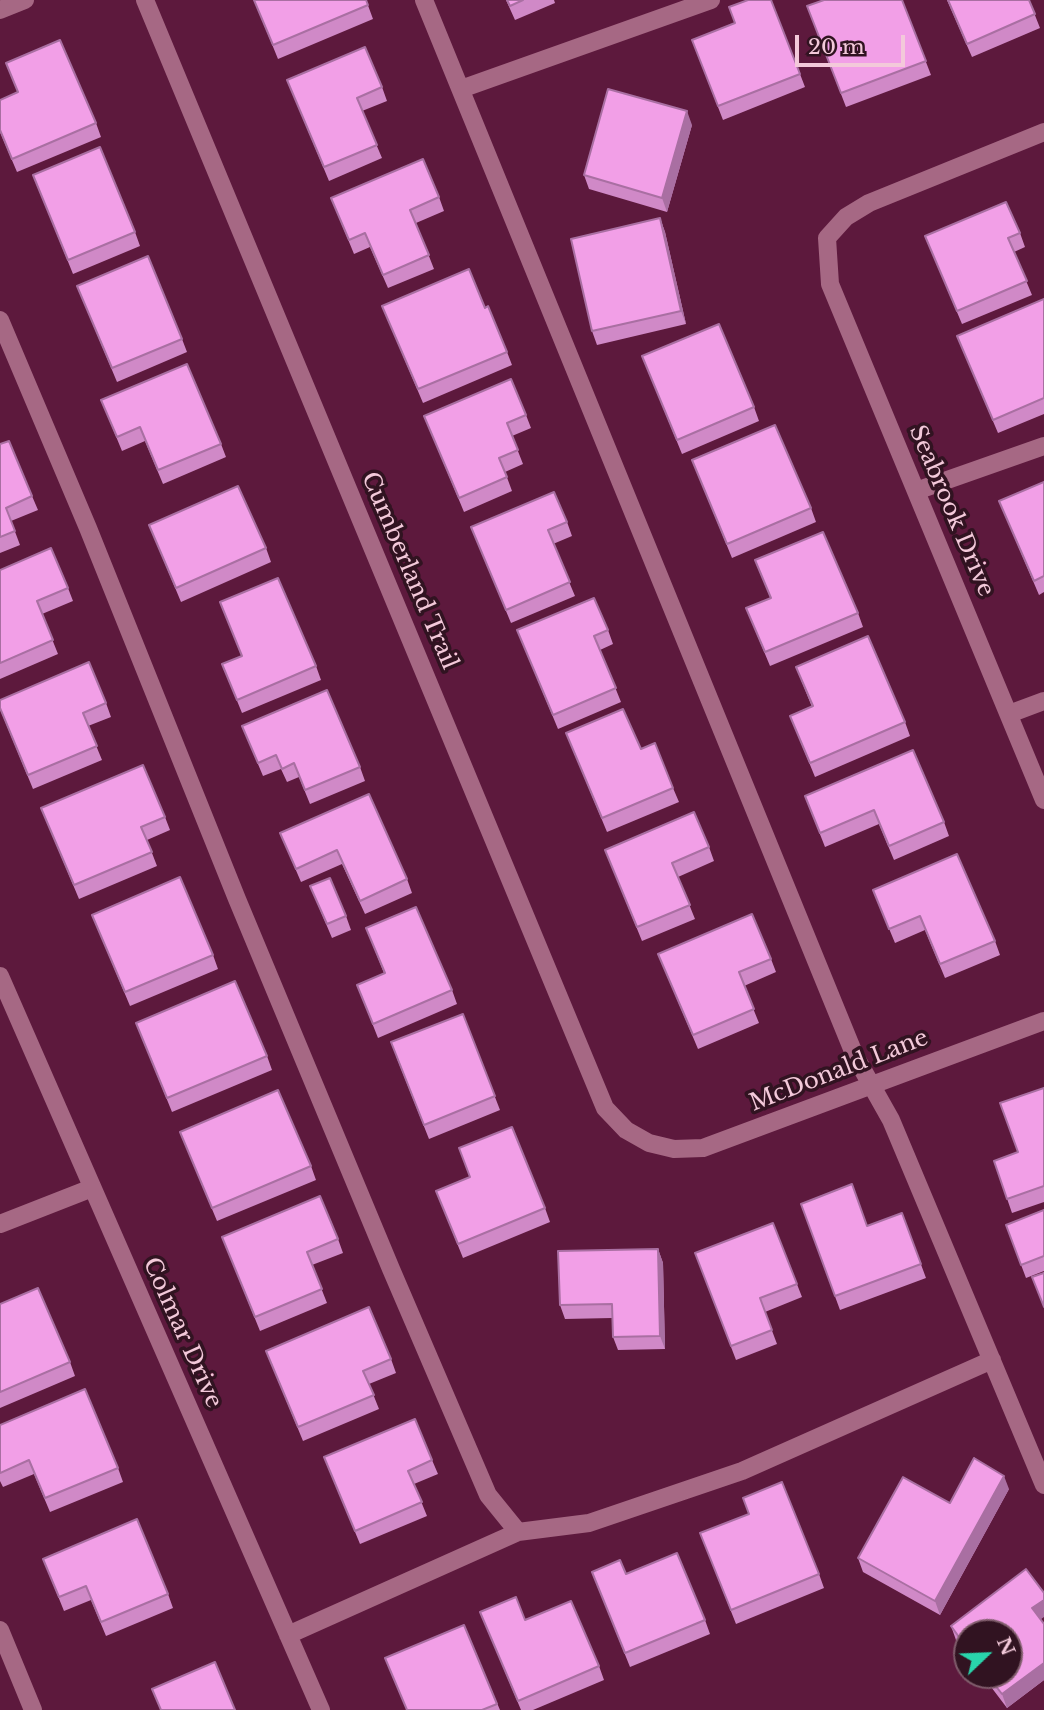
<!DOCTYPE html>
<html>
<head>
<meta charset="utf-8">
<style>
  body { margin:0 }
  #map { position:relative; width:1044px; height:1710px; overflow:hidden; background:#5d193d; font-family:"Libre Baskerville",serif }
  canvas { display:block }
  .north { position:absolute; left:953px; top:1619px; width:70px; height:70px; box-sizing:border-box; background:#311321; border:2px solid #7f5c6b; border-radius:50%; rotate:67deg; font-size:19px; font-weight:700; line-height:28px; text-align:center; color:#f3c9da }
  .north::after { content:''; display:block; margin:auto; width:24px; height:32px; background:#29d5ac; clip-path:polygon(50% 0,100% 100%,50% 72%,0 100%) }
  .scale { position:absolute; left:795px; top:35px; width:110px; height:32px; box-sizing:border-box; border:4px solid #f3c9da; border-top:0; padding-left:9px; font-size:21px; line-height:24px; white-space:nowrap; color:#f3c9da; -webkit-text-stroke:5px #311321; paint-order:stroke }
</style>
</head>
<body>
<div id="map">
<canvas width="1044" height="1710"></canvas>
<div class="north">N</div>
<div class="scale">20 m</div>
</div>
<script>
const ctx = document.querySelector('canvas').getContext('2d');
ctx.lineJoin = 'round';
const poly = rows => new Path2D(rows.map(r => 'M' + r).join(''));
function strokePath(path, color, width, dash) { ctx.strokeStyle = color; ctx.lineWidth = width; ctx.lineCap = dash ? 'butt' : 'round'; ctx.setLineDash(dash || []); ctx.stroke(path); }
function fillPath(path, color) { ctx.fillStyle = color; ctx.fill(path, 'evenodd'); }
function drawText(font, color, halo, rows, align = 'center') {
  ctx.font = font + ' "Libre Baskerville",serif'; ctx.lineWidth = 7; ctx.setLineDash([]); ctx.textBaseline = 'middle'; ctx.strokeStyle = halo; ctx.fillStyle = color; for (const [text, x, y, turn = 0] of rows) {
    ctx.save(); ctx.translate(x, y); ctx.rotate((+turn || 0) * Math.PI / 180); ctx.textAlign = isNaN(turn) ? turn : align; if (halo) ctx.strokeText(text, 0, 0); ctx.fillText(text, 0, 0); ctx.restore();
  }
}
const minor = poly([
  [145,0,605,1108,626,1130,649,1143,674,1149,703,1148,1044,1021],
  [424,0,855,1056,891,1120,1044,1485],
  [0,10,25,0],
  [461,89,711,0],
  [1044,132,869,203,846,217,827,238,830,284,1044,800],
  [0,320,88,528,237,899,391,1269,488,1495,518,1532],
  [916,491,1044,446],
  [1009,714,1044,701],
  [0,976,321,1710],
  [0,1224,92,1188],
  [0,1630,33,1710],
  [288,1635,518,1532,589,1523,742,1471,992,1360]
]);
const wall = poly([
  [254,0,366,0,373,19,278,59],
  [506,0,554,0,555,3,515,20],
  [902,0,931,75,846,107,807,6],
  [947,0,1029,0,1040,28,972,57],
  [692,40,800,74,805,87,723,120],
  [6,63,96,123,101,137,17,172,0,132,0,100,18,92],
  [287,80,382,87,387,101,362,111,382,158,329,181],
  [692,125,667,212,589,189,584,175],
  [33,175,135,232,140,246,73,274],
  [439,197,444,211,416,223,434,269,388,288,370,247,354,254,331,198],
  [660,218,665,232,686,324,597,345,592,331],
  [1020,233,1025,247,1014,252,1032,295,962,324,925,236],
  [77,286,182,339,187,352,117,382],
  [1044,299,1044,414,998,433,957,336],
  [382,306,485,308,507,352,512,365,423,403],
  [642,356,754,407,759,421,682,454],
  [101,400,221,444,226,457,163,484,145,441,122,451],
  [526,415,531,428,512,436,523,464,505,472,512,491,464,512,424,416],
  [0,444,32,496,38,510,11,521,20,545,0,553],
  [692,460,811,508,816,522,732,558],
  [1044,482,1044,592,1039,595,999,501],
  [567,522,572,536,553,544,575,596,511,623,471,527],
  [149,525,266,548,271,562,181,602],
  [755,560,858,613,863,627,770,666,746,608,771,598],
  [0,570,68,588,73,601,42,614,58,654,0,679],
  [220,602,316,666,321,680,242,713,222,664,242,656],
  [517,630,608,630,613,644,600,650,621,702,558,729],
  [796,667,905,722,910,736,815,777,790,716,812,707],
  [106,703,111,717,88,726,102,760,33,789,0,709],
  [242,726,360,767,365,781,310,804,299,777,287,782,281,769,263,776],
  [566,733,641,749,673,788,679,802,607,832],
  [369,794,407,879,412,893,365,914,342,864,301,882,280,833],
  [805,796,944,822,949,836,894,860,879,824,825,847],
  [41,808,165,817,170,830,147,840,157,866,79,899],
  [709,847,714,861,678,877,695,919,642,941,605,850],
  [310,886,346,916,351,930,332,938],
  [873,890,995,941,1000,955,945,978,925,930,895,943],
  [92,915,213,955,218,969,130,1006],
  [366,928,452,990,457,1004,378,1038,357,985,384,973],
  [658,954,771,959,776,972,744,986,759,1023,698,1049],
  [463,1014,500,1110,429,1139,396,1056],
  [136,1023,267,1056,272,1070,172,1112],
  [1044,1088,1044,1202,1012,1213,994,1161,1018,1152],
  [180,1132,311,1166,316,1180,217,1221],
  [436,1191,545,1208,550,1222,463,1258],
  [801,1204,867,1226,902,1213,926,1278,840,1310],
  [1044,1210,1044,1271,1026,1278,1006,1225],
  [773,1223,802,1297,765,1312,777,1344,736,1360,695,1253],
  [222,1237,338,1239,343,1253,312,1265,327,1303,260,1331],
  [658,1249,663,1263,665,1349,618,1350,613,1337,612,1318,565,1319,560,1305],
  [0,1304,70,1362,75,1376,0,1408],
  [266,1351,391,1359,396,1373,369,1384,379,1409,303,1441],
  [0,1425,118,1468,123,1482,50,1512,34,1474,3,1487,0,1481],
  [324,1457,432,1460,438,1474,414,1484,427,1516,360,1544],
  [1009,1489,940,1615,863,1572,858,1558,950,1503],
  [743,1498,819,1574,824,1588,736,1624,700,1533,749,1514],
  [43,1559,168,1594,173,1608,106,1636,91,1600,64,1611],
  [592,1572,626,1574,705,1620,710,1634,630,1667],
  [480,1612,525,1620,599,1666,604,1680,533,1710,521,1710],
  [1041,1620,1044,1624,1044,1680,1007,1708,982,1675,1009,1675,967,1633,967,1655,956,1640,951,1626],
  [464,1625,500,1710,407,1710,385,1658]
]);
const shadedWall = poly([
  [687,111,692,125,667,212,662,198],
  [660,218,665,232,686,324,681,311],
  [658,1249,663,1263,665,1349,660,1336],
  [1004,1476,1009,1489,940,1615,935,1601],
  [1044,1600,1044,1617,1037,1622,1032,1608],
  [1044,1663,1044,1680,1007,1708,1002,1694]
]);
const building = poly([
  [254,0,366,0,368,5,273,45,254,0],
  [507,0,523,0,510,6,507,0],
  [748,0,771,0,800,74,718,106,692,40,735,23,729,7,748,0],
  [824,0,902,0,926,61,841,93,807,6,824,0],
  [948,0,1029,0,1035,14,967,44,948,0],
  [60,40,96,123,12,159,0,130,0,100,18,92,6,63,60,40],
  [365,47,382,87,357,98,377,145,324,167,287,80,365,47],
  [608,89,687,111,662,198,584,175,608,89],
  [100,147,135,232,68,260,33,175,100,147],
  [423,159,439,197,410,210,429,255,383,275,365,233,349,240,331,198,423,159],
  [1006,202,1020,233,1008,238,1027,281,957,311,925,236,1006,202],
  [660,218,681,311,592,331,571,239,660,218],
  [148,256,182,339,112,368,77,286,148,256],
  [469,269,485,308,488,306,507,352,418,389,382,306,469,269],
  [1044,299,1044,398,993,420,957,336,1044,299],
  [719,324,754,407,677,440,642,356,719,324],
  [187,364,221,444,158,470,140,427,117,437,101,400,187,364],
  [511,379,526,415,507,423,518,450,499,458,507,477,459,498,424,416,511,379],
  [775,425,811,508,727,544,692,460,775,425],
  [9,441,32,496,6,508,15,531,0,537,0,444,9,441],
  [1044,482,1044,576,1034,581,999,501,1044,482],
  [238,486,266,548,176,588,149,525,238,486],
  [554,492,567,522,548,530,570,582,506,610,471,527,554,492],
  [823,532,858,613,765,652,746,608,771,598,755,560,823,532],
  [51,548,68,588,37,601,53,640,0,663,0,570,51,548],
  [278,578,316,666,237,700,222,664,242,656,220,602,278,578],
  [594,598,608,630,594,636,616,688,553,715,517,630,594,598],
  [868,636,905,722,810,763,790,716,813,706,796,667,868,636],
  [89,662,106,703,83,713,97,746,28,775,0,708,0,700,89,662],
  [327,690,360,767,305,790,294,763,282,769,276,755,258,763,242,726,327,690],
  [623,709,641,749,655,743,673,788,602,818,566,733,623,709],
  [913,750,944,822,889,846,874,810,820,833,805,796,913,750],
  [143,765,165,817,141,827,152,852,74,885,41,808,143,765],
  [369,794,407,879,360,901,337,850,296,869,280,833,369,794],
  [694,812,709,847,672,863,690,905,637,927,605,850,694,812],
  [957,854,995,941,940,964,920,916,889,929,873,890,957,854],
  [180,877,213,955,125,992,92,915,180,877],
  [330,878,346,916,327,924,310,886,330,878],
  [416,907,452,990,373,1024,357,985,385,973,366,928,416,907],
  [752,914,771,959,739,972,754,1009,693,1035,658,954,752,914],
  [235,981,267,1056,167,1098,136,1023,235,981],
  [463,1014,495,1096,424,1125,391,1042,463,1014],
  [1044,1088,1044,1186,1007,1199,994,1161,1018,1152,1000,1103,1044,1088],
  [278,1090,311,1166,212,1208,180,1132,278,1090],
  [512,1127,545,1208,458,1244,436,1191,470,1177,459,1148,512,1127],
  [852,1184,867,1226,902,1213,921,1264,835,1296,801,1204,852,1184],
  [320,1196,338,1239,307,1252,322,1289,255,1317,222,1237,320,1196],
  [1044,1210,1044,1256,1021,1265,1006,1225,1044,1210],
  [773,1223,797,1284,760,1298,772,1330,731,1346,695,1253,773,1223],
  [658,1249,660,1336,613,1337,612,1304,560,1305,558,1251,658,1249],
  [1044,1273,1044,1307,1032,1277,1044,1273],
  [38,1288,70,1362,0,1392,0,1304,38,1288],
  [369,1307,391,1359,363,1371,374,1395,298,1427,266,1351,369,1307],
  [85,1389,118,1468,45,1498,29,1460,0,1473,0,1425,85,1389],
  [415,1419,432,1460,408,1471,422,1502,355,1531,324,1457,415,1419],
  [974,1458,1004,1476,935,1601,858,1558,903,1477,950,1503,974,1458],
  [782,1482,819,1574,731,1610,700,1533,749,1514,743,1498,782,1482],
  [137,1519,168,1594,101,1622,86,1586,59,1597,43,1559,137,1519],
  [677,1553,705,1620,625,1653,592,1572,620,1560,626,1574,677,1553],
  [1026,1569,1044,1593,1044,1600,1032,1608,1044,1624,1044,1663,1002,1694,987,1675,1009,1675,1009,1633,967,1633,967,1648,951,1626,1026,1569],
  [516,1597,525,1620,571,1601,599,1666,518,1701,480,1612,516,1597],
  [464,1625,497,1704,482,1710,407,1710,385,1658,464,1625],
  [215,1662,235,1710,161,1710,152,1689,215,1662]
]);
const streetNames = [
  ["Seabrook Drive",951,511,67],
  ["Cumberland Trail",409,571,67],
  ["McDonald Lane",839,1071,-21],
  ["Colmar Drive",182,1333,66]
];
strokePath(minor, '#a66884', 18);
fillPath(wall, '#d089c7');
fillPath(shadedWall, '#a96fa2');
fillPath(building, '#f29fe7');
strokePath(building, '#a96fa2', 2);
drawText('23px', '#f3c9da', '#311321', streetNames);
</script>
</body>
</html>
